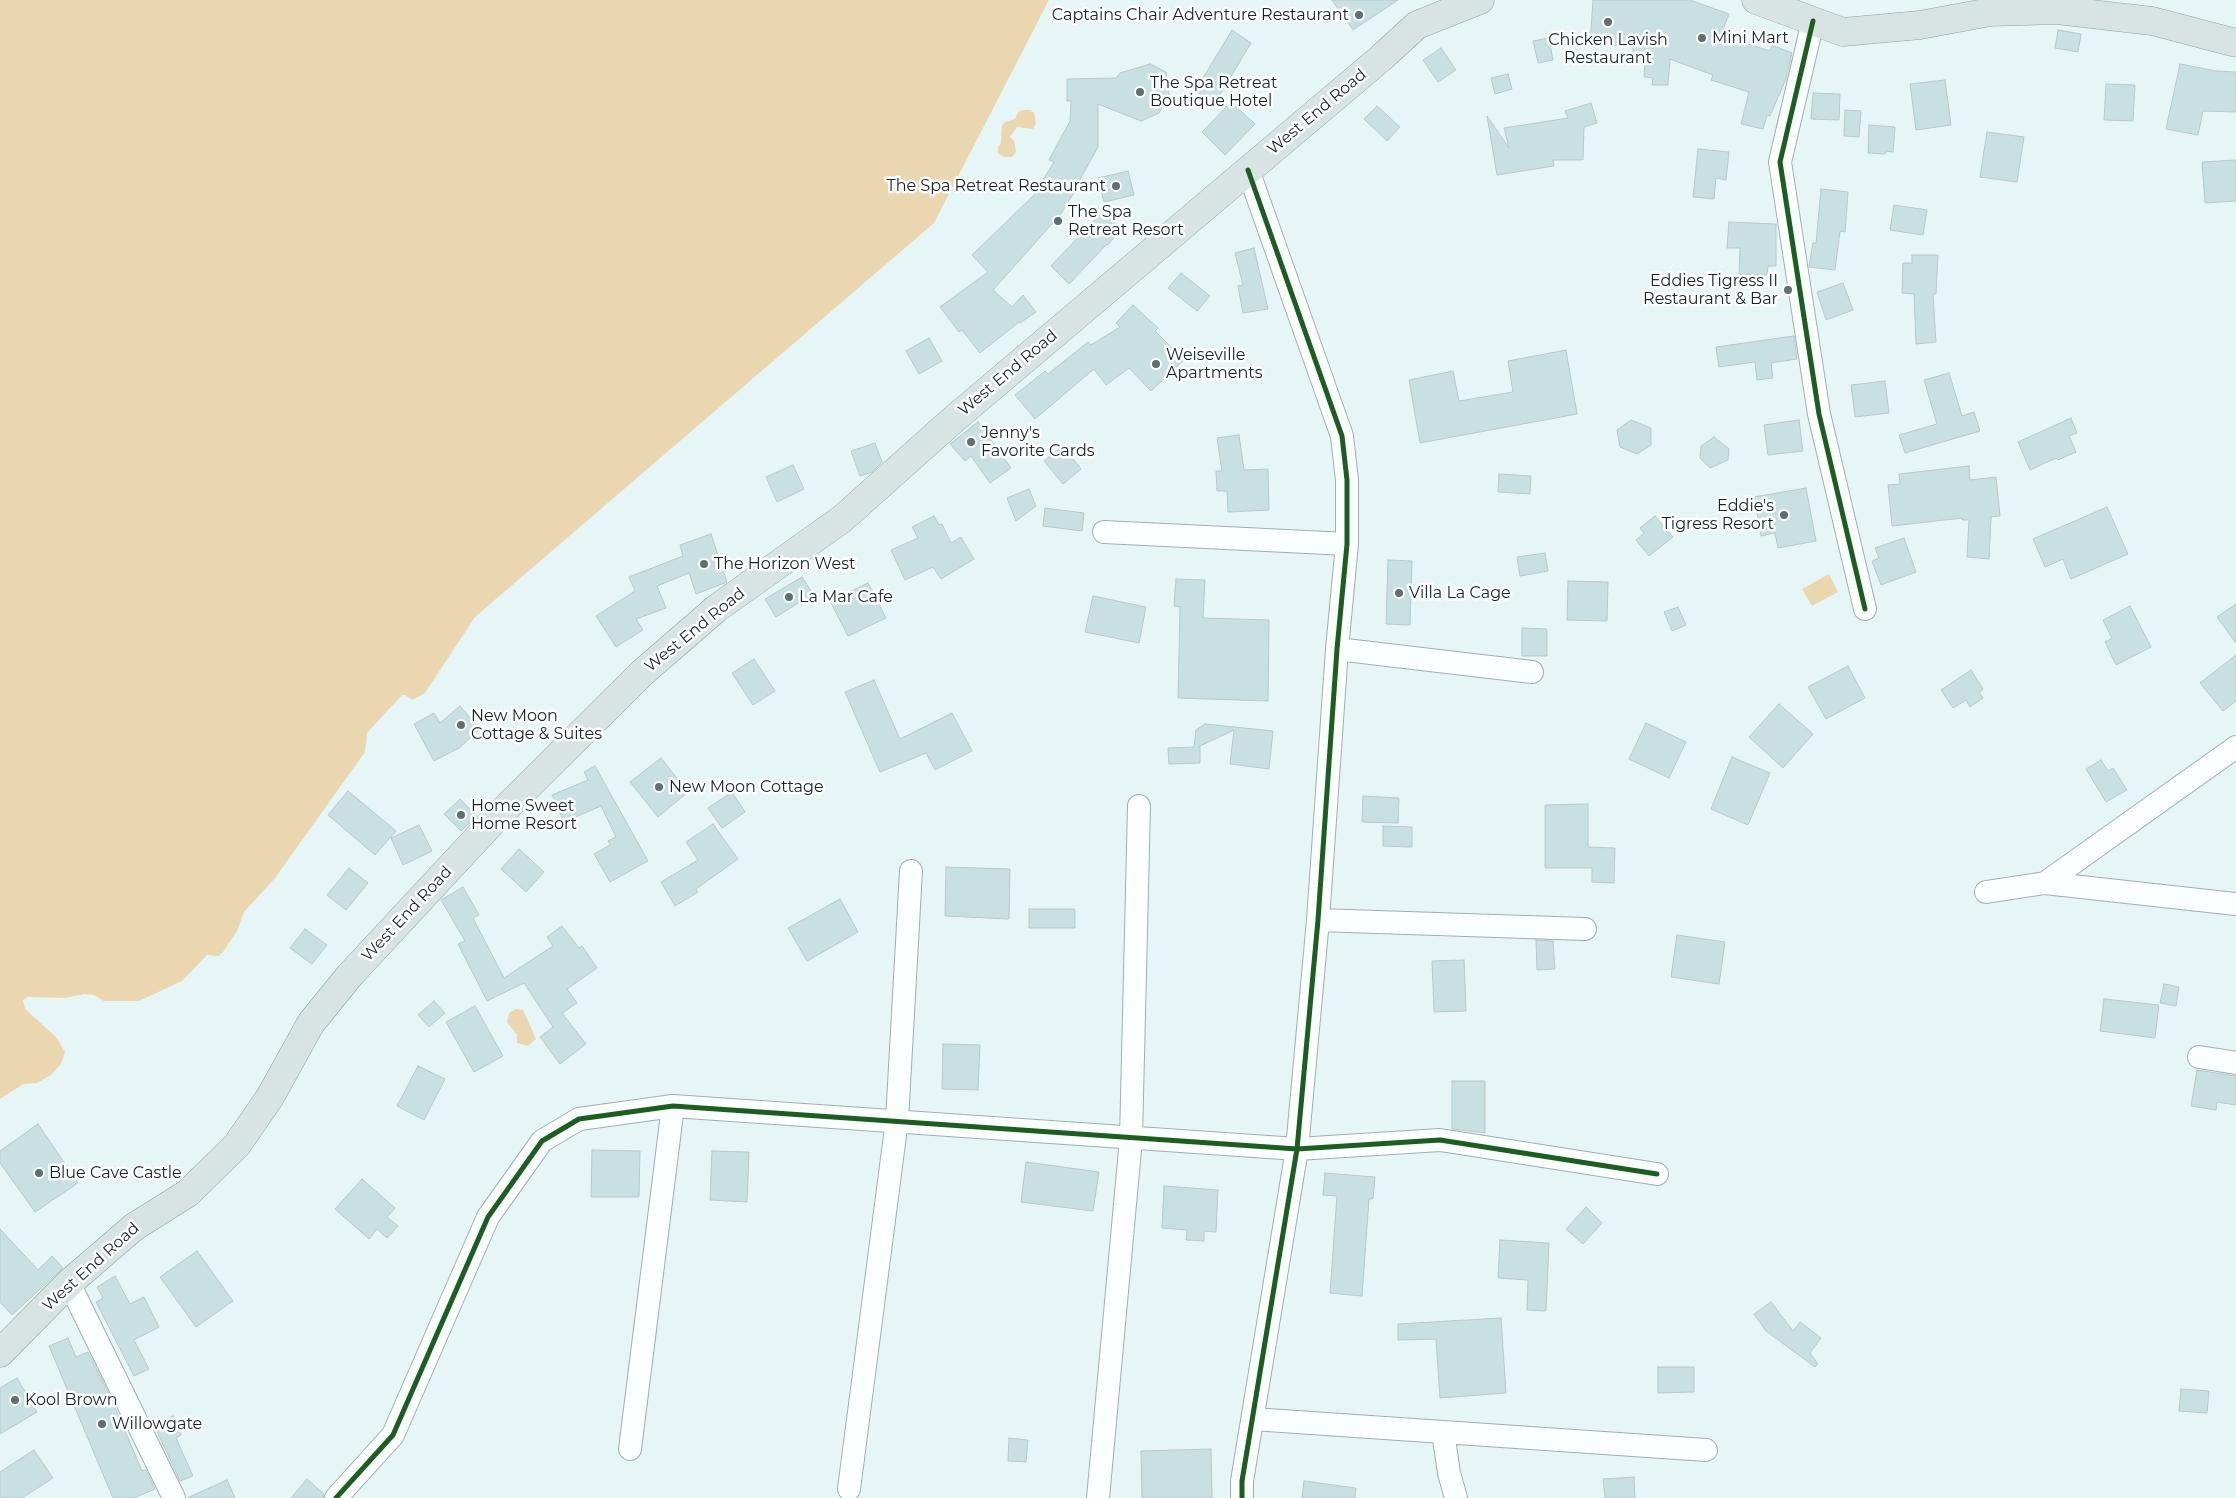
<!DOCTYPE html>
<html>
<head>
<meta charset="utf-8">
<style>
  body { margin:0 }
  canvas { display:block; background:#e6f6f7 }
</style>
</head>
<body>
<canvas width="2236" height="1498"></canvas>
<script>
const ctx = document.querySelector('canvas').getContext('2d');
ctx.lineJoin = 'round';
function fillPath(path, color) { ctx.fillStyle = color; ctx.fill(path, 'evenodd'); }
const poly = rows => new Path2D(rows.map(r => 'M' + r).join(''));
function strokePath(path, color, width, dash) { ctx.strokeStyle = color; ctx.lineWidth = width; ctx.lineCap = dash ? 'butt' : 'round'; ctx.setLineDash(dash || []); ctx.stroke(path); }
function drawText(font, color, halo, rows, align = 'center') {
  ctx.font = font + ' Montserrat,sans-serif'; ctx.lineWidth = 5; ctx.setLineDash([]); ctx.textBaseline = 'middle'; ctx.strokeStyle = halo; ctx.fillStyle = color; for (const [text, x, y, turn = 0] of rows) {
    ctx.save(); ctx.translate(x, y); ctx.rotate((+turn || 0) * Math.PI / 180); ctx.textAlign = isNaN(turn) ? turn : align; if (halo) ctx.strokeText(text, 0, 0); ctx.fillText(text, 0, 0); ctx.restore();
  }
}
const water = poly([
  [0,0,1049,0,934,223,475,617,425,693,412,700,405,695,402,695,367,733,365,752,275,878,244,912,237,931,223,952,218,956,207,955,182,981,139,1001,104,1001,94,995,84,994,65,998,28,997,23,1000,25,1009,56,1037,65,1052,61,1064,51,1075,37,1083,23,1084,0,1099],
  [1023,110,1030,110,1034,113,1036,123,1033,129,1017,127,1010,137,1014,141,1016,152,1012,157,1004,157,998,153,998,147,1001,143,1002,125,1005,122,1015,119,1018,112],
  [1829,574,1838,592,1812,606,1802,589],
  [515,1009,523,1010,536,1039,528,1046,517,1043,517,1035,507,1022,509,1013]
]);
const building = poly([
  [1332,0,1398,0,1353,30,1332,0],
  [1593,0,1690,0,1729,14,1721,35,1770,51,1772,45,1792,53,1786,79,1770,116,1767,115,1763,129,1741,124,1749,92,1711,80,1713,75,1670,59,1668,85,1652,85,1653,78,1644,77,1645,60,1633,59,1633,47,1590,44,1593,0],
  [1232,30,1251,43,1215,103,1195,91,1232,30],
  [2058,30,2081,34,2078,52,2055,48,2058,30],
  [1549,38,1553,60,1538,63,1533,41,1549,38],
  [1441,48,1456,70,1438,82,1423,60,1441,48],
  [1150,64,1166,72,1169,95,1159,113,1141,121,1098,104,1098,147,1078,183,1080,183,1060,215,993,290,1012,307,1023,295,1036,312,1020,323,1019,322,980,353,962,330,959,332,940,307,988,272,972,255,1034,195,1054,162,1049,160,1070,121,1071,101,1067,101,1067,79,1116,78,1120,73,1150,64],
  [2180,64,2216,71,2236,72,2236,112,2203,111,2198,135,2166,129,2180,64],
  [1508,74,1512,89,1495,94,1491,78,1508,74],
  [1945,80,1951,125,1916,130,1910,84,1945,80],
  [2106,84,2135,85,2133,121,2104,120,2106,84],
  [1813,93,1840,94,1839,120,1811,119,1813,93],
  [1231,102,1255,124,1225,155,1202,132,1231,102],
  [1591,103,1597,123,1584,127,1583,160,1553,160,1554,166,1497,175,1487,116,1509,148,1504,128,1568,118,1565,111,1591,103],
  [1377,106,1400,127,1387,141,1364,119,1377,106],
  [1845,110,1861,111,1859,137,1844,136,1845,110],
  [1869,125,1895,127,1893,152,1886,151,1885,154,1868,153,1869,125],
  [1987,132,2024,137,2017,182,1980,177,1987,132],
  [1698,149,1729,152,1726,180,1716,178,1714,199,1693,197,1698,149],
  [2236,160,2236,201,2205,203,2202,162,2236,160],
  [1128,171,1134,195,1104,202,1098,178,1128,171],
  [1821,189,1848,192,1845,232,1840,231,1835,270,1809,267,1813,243,1816,243,1821,189],
  [1894,205,1927,210,1923,235,1890,230,1894,205],
  [1102,212,1122,228,1108,245,1107,244,1069,284,1051,266,1102,212],
  [1729,222,1776,224,1776,266,1768,266,1767,275,1739,274,1740,248,1727,248,1729,222],
  [1254,248,1268,309,1243,313,1238,286,1243,285,1235,253,1254,248],
  [1912,255,1938,255,1936,294,1933,294,1936,342,1916,344,1914,294,1902,293,1903,263,1912,263,1912,255],
  [1181,273,1210,296,1197,311,1168,288,1181,273],
  [1843,283,1853,310,1826,320,1817,292,1843,283],
  [1133,305,1158,328,1155,331,1184,360,1151,391,1129,368,1106,385,1094,369,1035,419,1015,395,1045,371,1048,374,1088,342,1091,345,1120,327,1116,323,1133,305],
  [1794,336,1797,359,1771,363,1773,378,1757,380,1755,362,1719,367,1716,347,1794,336],
  [929,338,942,361,919,374,906,351,929,338],
  [1566,350,1577,414,1420,443,1409,380,1453,371,1459,401,1513,392,1508,361,1566,350],
  [1949,373,1962,416,1974,412,1980,431,1905,453,1899,435,1937,424,1924,380,1949,373],
  [1885,381,1889,413,1855,417,1851,385,1885,381],
  [2071,418,2077,433,2069,436,2076,452,2058,460,2056,458,2030,470,2018,442,2071,418],
  [1631,420,1651,428,1651,445,1637,454,1620,447,1617,430,1631,420],
  [1799,420,1803,451,1768,455,1764,425,1799,420],
  [978,422,1011,468,990,483,971,456,965,461,950,444,978,422],
  [1239,435,1244,470,1268,469,1269,510,1228,512,1227,491,1217,491,1216,471,1222,471,1217,438,1239,435],
  [1714,437,1729,449,1728,460,1710,468,1700,458,1701,446,1714,437],
  [875,443,882,462,872,472,860,476,851,451,875,443],
  [1063,446,1081,469,1063,484,1044,461,1063,446],
  [793,465,804,489,777,502,766,477,793,465],
  [1969,466,1970,480,1996,477,2000,516,1991,517,1989,559,1967,557,1969,520,1962,520,1962,518,1892,526,1888,485,1900,484,1899,474,1969,466],
  [1499,474,1531,476,1530,494,1498,492,1499,474],
  [1806,488,1816,541,1778,548,1775,533,1761,536,1754,497,1806,488],
  [1029,489,1036,506,1016,521,1007,498,1029,489],
  [2107,507,2128,554,2071,579,2063,559,2045,567,2033,539,2107,507],
  [1045,508,1084,513,1082,531,1043,526,1045,508],
  [934,516,939,525,942,524,951,543,961,537,974,559,941,579,933,567,905,580,891,550,918,538,912,527,934,516],
  [1655,516,1673,537,1649,556,1636,540,1644,533,1640,528,1655,516],
  [711,534,727,582,696,594,689,573,657,586,666,608,636,619,643,630,616,647,596,616,635,591,629,577,683,556,680,545,711,534],
  [1904,538,1916,572,1881,585,1872,561,1879,558,1875,548,1904,538],
  [1545,553,1548,571,1520,576,1517,557,1545,553],
  [1388,560,1412,561,1410,625,1386,624,1388,560],
  [802,577,813,594,776,617,765,599,802,577],
  [1176,579,1205,580,1203,618,1269,620,1268,701,1178,698,1180,607,1174,606,1176,579],
  [1568,581,1608,582,1607,621,1567,620,1568,581],
  [868,583,886,618,848,636,830,601,868,583],
  [1093,596,1146,607,1139,643,1085,632,1093,596],
  [2236,604,2236,643,2217,617,2236,604],
  [2130,606,2151,647,2116,665,2105,642,2112,638,2103,620,2130,606],
  [1678,607,1686,625,1672,631,1664,612,1678,607],
  [1522,628,1547,629,1547,656,1522,656,1522,628],
  [2236,655,2236,701,2223,711,2200,683,2236,655],
  [754,659,775,691,753,705,732,673,754,659],
  [1848,666,1865,698,1826,719,1808,687,1848,666],
  [1971,670,1983,689,1979,692,1983,698,1970,707,1966,700,1953,708,1941,690,1971,670],
  [874,680,900,739,952,713,972,751,935,770,926,753,880,772,845,692,874,680],
  [1779,704,1813,734,1783,768,1749,737,1779,704],
  [460,706,480,729,459,748,434,761,414,724,434,713,440,723,460,706],
  [1646,723,1686,742,1669,778,1629,759,1646,723],
  [1205,724,1273,731,1269,769,1230,764,1234,730,1198,747,1200,747,1200,763,1169,764,1168,748,1194,747,1196,730,1205,724],
  [1732,757,1770,773,1748,825,1711,809,1732,757],
  [661,758,688,792,658,817,630,782,661,758],
  [2101,760,2108,771,2113,768,2127,790,2106,802,2086,769,2101,760],
  [595,766,648,861,610,882,594,854,610,845,608,841,616,837,601,806,564,822,552,795,588,780,584,772,595,766],
  [348,791,396,831,375,855,328,815,348,791],
  [732,792,745,812,722,828,708,808,732,792],
  [1363,796,1399,798,1398,823,1362,822,1363,796],
  [460,799,477,816,461,831,444,814,460,799],
  [1588,804,1588,847,1615,848,1614,883,1592,882,1592,868,1545,868,1545,805,1588,804],
  [713,824,738,859,696,889,698,892,675,906,661,882,698,860,686,842,713,824],
  [419,825,432,851,403,865,391,838,419,825],
  [1383,826,1412,827,1412,847,1383,846,1383,826],
  [519,849,544,872,526,892,501,869,519,849],
  [946,867,1010,869,1009,919,945,916,946,867],
  [349,868,368,883,346,910,327,895,349,868],
  [463,887,479,915,473,918,504,978,553,946,547,937,562,926,579,948,582,946,597,968,567,989,577,1003,562,1013,586,1044,560,1064,540,1037,553,1027,524,983,487,1001,458,944,465,941,441,900,463,887],
  [840,899,858,932,807,961,788,928,840,899],
  [1029,909,1075,909,1075,928,1029,928,1029,909],
  [305,929,327,945,312,964,290,948,305,929],
  [1677,935,1725,942,1719,984,1671,977,1677,935],
  [1536,940,1553,941,1555,969,1537,970,1536,940],
  [1464,960,1466,1011,1434,1012,1432,961,1464,960],
  [2164,984,2179,987,2176,1006,2160,1003,2164,984],
  [2104,999,2159,1005,2155,1038,2100,1031,2104,999],
  [434,1001,445,1013,429,1027,418,1015,434,1001],
  [475,1006,503,1056,474,1072,446,1022,475,1006],
  [943,1044,980,1045,978,1090,942,1089,943,1044],
  [418,1066,445,1079,424,1120,397,1106,418,1066],
  [2197,1070,2236,1076,2236,1105,2217,1102,2216,1110,2191,1106,2197,1070],
  [1452,1081,1485,1081,1485,1133,1452,1129,1452,1081],
  [38,1124,78,1183,35,1212,0,1163,0,1151,38,1124],
  [592,1150,640,1151,639,1197,591,1197,592,1150],
  [712,1151,749,1152,747,1202,710,1200,712,1151],
  [1026,1162,1099,1172,1093,1211,1021,1202,1026,1162],
  [1325,1173,1375,1177,1373,1199,1369,1199,1362,1296,1330,1293,1337,1196,1323,1195,1325,1173],
  [362,1179,395,1208,387,1217,398,1226,387,1238,377,1229,369,1239,335,1209,362,1179],
  [1164,1186,1218,1190,1216,1232,1204,1231,1204,1241,1186,1240,1187,1230,1162,1228,1164,1186],
  [1586,1207,1602,1223,1583,1244,1566,1229,1586,1207],
  [0,1229,38,1270,52,1256,63,1268,12,1315,0,1302,0,1229],
  [1500,1240,1549,1243,1546,1311,1527,1310,1528,1280,1498,1278,1500,1240],
  [197,1251,233,1301,196,1327,160,1277,197,1251],
  [115,1276,130,1304,144,1297,159,1327,134,1340,149,1369,134,1376,96,1302,103,1298,97,1287,115,1276],
  [1771,1302,1793,1331,1800,1322,1821,1338,1810,1353,1818,1364,1815,1367,1766,1331,1754,1314,1771,1302],
  [1501,1318,1506,1393,1440,1398,1436,1339,1398,1340,1398,1324,1501,1318],
  [68,1338,76,1357,88,1352,111,1398,142,1471,146,1470,155,1489,134,1498,113,1498,49,1346,68,1338],
  [1658,1367,1694,1367,1694,1392,1658,1393,1658,1367],
  [17,1378,37,1412,0,1434,0,1388,17,1378],
  [2181,1389,2209,1391,2207,1413,2179,1411,2181,1389],
  [173,1416,181,1435,176,1438,193,1476,180,1481,154,1425,173,1416],
  [1009,1438,1028,1440,1026,1462,1008,1461,1009,1438],
  [1211,1449,1212,1498,1142,1498,1141,1451,1211,1449],
  [34,1450,53,1478,22,1498,0,1498,0,1472,34,1450],
  [1634,1477,1635,1498,1605,1498,1603,1479,1634,1477],
  [307,1479,324,1494,323,1498,291,1498,307,1479],
  [227,1480,235,1498,187,1498,227,1480],
  [1304,1481,1356,1488,1355,1498,1302,1498,1304,1481]
]);
const minor = poly([
  [1813,21,1780,162,1819,414,1865,609],
  [1104,532,1347,544],
  [1337,649,1532,672],
  [2045,883,2236,747],
  [1986,892,2045,883,2236,904],
  [1318,920,1585,929],
  [2199,1057,2236,1063],
  [69,1283,174,1498],
  [1253,1419,1706,1450],
  [1443,1432,1449,1473,1456,1498],
  [630,1449,673,1106],
  [849,1489,897,1120,911,871],
  [336,1498,393,1435,488,1217,542,1141,579,1119,673,1106,1297,1149,1440,1140,1657,1174],
  [1098,1498,1131,1139,1139,806],
  [1242,1498,1242,1481,1297,1149,1318,920,1337,649,1347,544,1347,480,1342,436,1248,170]
]);
const major = poly([
  [1756,0,1843,32,1920,25,1990,12,2057,10,2152,21,2236,43],
  [0,1353,69,1283,134,1227,188,1193,237,1145,270,1097,311,1023,350,975,496,818,642,673,717,608,842,519,954,419,1381,58,1417,25,1480,0]
]);
const cycleway = poly([
  [1813,21,1780,162,1819,414,1865,609],
  [336,1498,393,1435,488,1217,542,1141,579,1119,673,1106,1297,1149,1440,1140,1657,1174],
  [1242,1498,1242,1481,1297,1149,1318,920,1337,649,1347,544,1347,480,1342,436,1248,170]
]);
const markers = [
  [1359,15,5,"#5f6e6e"],
  [1608,22,5,"#5f6e6e"],
  [1702,38,5,"#5f6e6e"],
  [1140,92,5,"#5f6e6e"],
  [1116,186,5,"#5f6e6e"],
  [1058,221,5,"#5f6e6e"],
  [1788,290,5,"#5f6e6e"],
  [1156,364,5,"#5f6e6e"],
  [971,442,5,"#5f6e6e"],
  [1784,515,5,"#5f6e6e"],
  [704,564,5,"#5f6e6e"],
  [1399,593,5,"#5f6e6e"],
  [789,597,5,"#5f6e6e"],
  [461,725,5,"#5f6e6e"],
  [659,787,5,"#5f6e6e"],
  [461,815,5,"#5f6e6e"],
  [39,1173,5,"#5f6e6e"],
  [15,1400,5,"#5f6e6e"],
  [102,1424,5,"#5f6e6e"]
];
const poiNames = [
  ["Captains Chair Adventure Restaurant",1349,15,"right"],
  ["Mini Mart",1712,38],
  ["Chicken Lavish",1608,40,"center"],
  ["Restaurant",1608,58,"center"],
  ["The Spa Retreat",1150,83],
  ["Boutique Hotel",1150,101],
  ["The Spa Retreat Restaurant",1106,186,"right"],
  ["The Spa",1068,212],
  ["Retreat Resort",1068,230],
  ["Eddies Tigress II",1778,281,"right"],
  ["Restaurant & Bar",1778,299,"right"],
  ["Weiseville",1166,355],
  ["Apartments",1166,373],
  ["Jenny's",981,433],
  ["Favorite Cards",981,451],
  ["Eddie's",1774,506,"right"],
  ["Tigress Resort",1774,524,"right"],
  ["The Horizon West",714,564],
  ["Villa La Cage",1409,593],
  ["La Mar Cafe",799,597],
  ["New Moon",471,716],
  ["Cottage & Suites",471,734],
  ["New Moon Cottage",669,787],
  ["Home Sweet",471,806],
  ["Home Resort",471,824],
  ["Blue Cave Castle",49,1173],
  ["Kool Brown",25,1400],
  ["Willowgate",112,1424]
];
const streetNames = [
  ["West End Road",1317,112,-40],
  ["West End Road",1008,373,-40],
  ["West End Road",695,630,-39],
  ["West End Road",407,914,-47],
  ["West End Road",91,1267,-42]
];
fillPath(water, '#ead6af');
fillPath(building, '#c9e0e2');
strokePath(building, '#b9c7c8', 1);
strokePath(minor, '#a0aeb0', 24);
strokePath(major, '#89a2a3', 29);
strokePath(minor, '#fbfefe', 22);
strokePath(major, '#d8e3e4', 28);
strokePath(cycleway, '#1b5e20', 5);
for (const [x, y, r, color] of markers) { const dot = new Path2D(); dot.arc(x, y, r, 0, 2 * Math.PI); ctx.fillStyle = color; ctx.fill(dot); strokePath(dot, '#fff', 2); }
drawText('16px', '#162425', '#fff', poiNames, 'left');
drawText('16px', '#162425', '#fff', streetNames);
</script>
</body>
</html>
